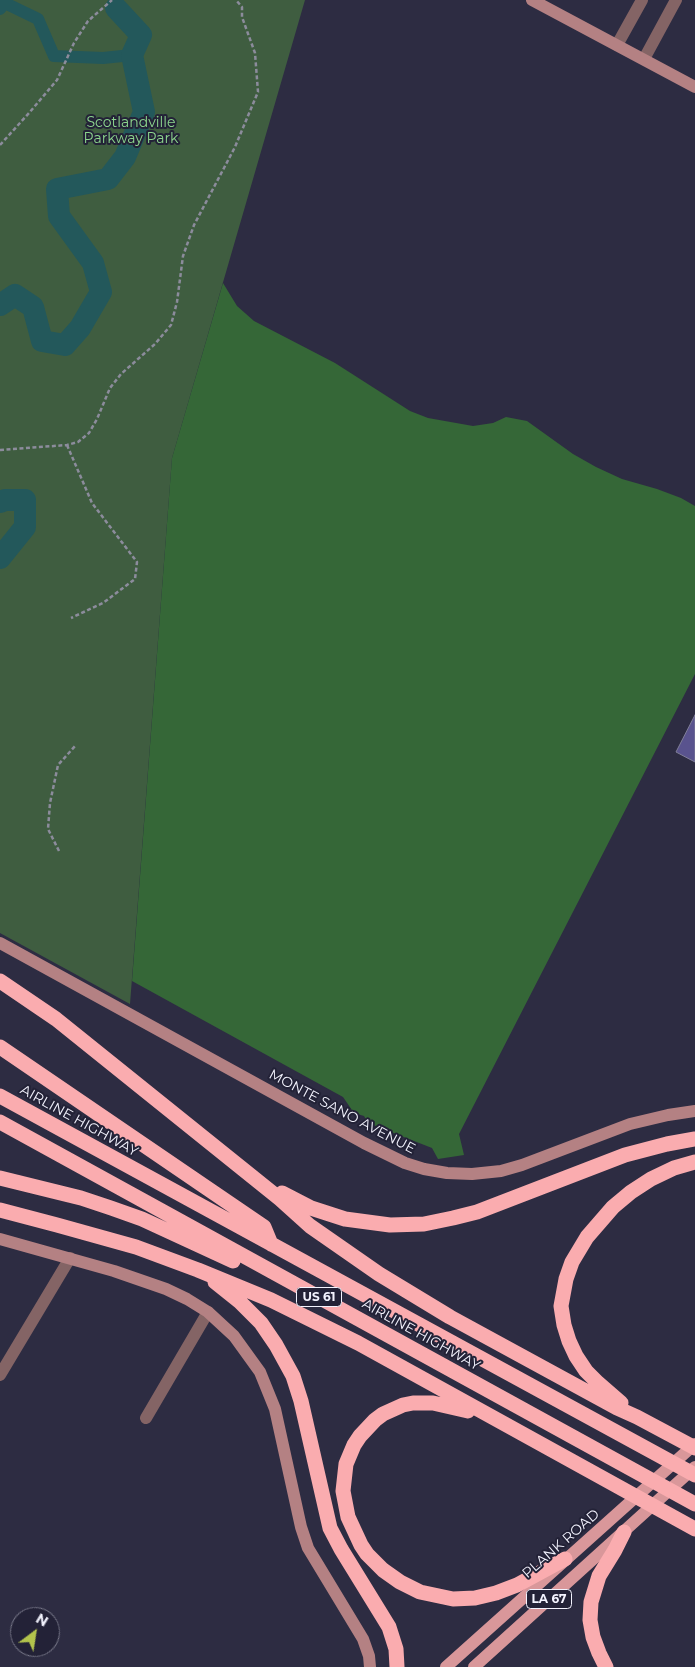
<!DOCTYPE html>
<html>
<head>
<meta charset="utf-8">
<style>
  body { margin:0 }
  #map { position:relative; width:695px; height:1667px; overflow:hidden; background:#2d2c42; font-family:Montserrat,sans-serif }
  canvas { display:block }
  .north { position:absolute; left:10px; top:1607px; width:50px; height:50px; box-sizing:border-box; background:#232237; border:1px solid #767687; border-radius:50%; rotate:31deg; font-size:14px; font-weight:700; line-height:20px; text-align:center; color:#f3f3fe }
  .north::after { content:''; display:block; margin:auto; width:18px; height:22px; background:#b2c34c; clip-path:polygon(50% 0,100% 100%,50% 72%,0 100%) }
</style>
</head>
<body>
<div id="map">
<canvas width="695" height="1667"></canvas>
<div class="north">N</div>
</div>
<script>
const ctx = document.querySelector('canvas').getContext('2d');
ctx.lineJoin = 'round';
function fillPath(path, color) { ctx.fillStyle = color; ctx.fill(path, 'evenodd'); }
const poly = rows => new Path2D(rows.map(r => 'M' + r).join(''));
function strokePath(path, color, width, dash) { ctx.strokeStyle = color; ctx.lineWidth = width; ctx.lineCap = dash ? 'butt' : 'round'; ctx.setLineDash(dash || []); ctx.stroke(path); }
function drawText(font, color, halo, rows, align = 'center') {
  ctx.font = font + ' Montserrat,sans-serif'; ctx.lineWidth = 4; ctx.setLineDash([]); ctx.textBaseline = 'middle'; ctx.strokeStyle = halo; ctx.fillStyle = color; for (const [text, x, y, turn = 0] of rows) {
    ctx.save(); ctx.translate(x, y); ctx.rotate((+turn || 0) * Math.PI / 180); ctx.textAlign = isNaN(turn) ? turn : align; if (halo) ctx.strokeText(text, 0, 0); ctx.fillText(text, 0, 0); ctx.restore();
  }
}
const green = poly([
  [0,0,305,0,172,458,130,1004,0,933]
]);
const forest = poly([
  [223,283,237,306,254,321,335,363,410,411,428,418,473,426,493,423,506,417,527,421,573,454,596,467,622,479,657,489,681,498,695,506,695,674,459,1134,464,1155,438,1159,432,1148,368,1123,364,1116,354,1113,343,1097,132,981,172,458]
]);
const canal = poly([
  [0,9,5,3,38,19,54,56,103,58,132,55]
]);
const river = poly([
  [0,305,15,295,33,307,42,341,65,345,80,328,101,292,93,263,59,216,57,189,108,179,125,157,144,112,132,55,141,35,116,8],
  [0,502,5,500,25,500,25,527,0,558]
]);
const building = poly([
  [695,715,695,762,676,752,695,715]
]);
const path = poly([
  [0,145,29,113,57,80,74,43,88,21,112,0],
  [67,445,92,503,137,562,135,579,103,603,71,618],
  [0,450,67,445,78,442,89,433,97,419,110,388,121,374,155,344,171,325,177,302,183,256,194,225,235,147,258,92,255,53,242,17,242,7,236,0],
  [59,851,48,829,50,803,58,765,76,745]
]);
const street = poly([
  [617,45,642,0],
  [644,59,676,0],
  [0,1375,70,1258],
  [146,1418,208,1312]
]);
const secondary = poly([
  [532,0,695,87],
  [0,943,364,1143,405,1163,424,1169,447,1173,472,1174,501,1171,522,1165,630,1124,668,1115,695,1111],
  [0,1239,114,1271,166,1289,187,1299,208,1312,234,1336,260,1372,275,1409,301,1527,308,1548,363,1639,369,1656,370,1667]
]);
const primary = poly([
  [446,1667,695,1444],
  [474,1667,695,1467]
]);
const highway = poly([
  [0,981,56,1019,280,1199,310,1226,379,1274,450,1317,617,1408,637,1417,695,1448],
  [0,1047,264,1227,271,1244],
  [0,1096,695,1475],
  [0,1122,695,1504],
  [0,1178,81,1198,111,1208,142,1219,233,1261],
  [282,1193,311,1208,345,1219,390,1225,424,1224,453,1218,477,1212,625,1155,667,1144,695,1139],
  [0,1210,57,1225,136,1247,198,1270,271,1300,358,1343,695,1529],
  [215,1282,240,1302,261,1323,276,1345,293,1376,301,1401,330,1528,341,1549,389,1627,396,1649,397,1667],
  [621,1403,598,1383,586,1371,576,1356,569,1341,564,1325,561,1306,566,1279,572,1262,587,1237,613,1207,631,1192,651,1179,674,1168,695,1162],
  [468,1411,433,1403,413,1403,403,1405,383,1414,375,1420,360,1436,354,1445,346,1464,343,1491,348,1517,361,1545,367,1554,383,1570,400,1582,420,1592,453,1599,475,1598,496,1593,517,1585,565,1559],
  [606,1667,599,1653,593,1637,590,1620,591,1602,599,1576,615,1550,624,1532]
]);
const shields = [
  [319,1297,45],
  [549,1599,45]
];
const shieldNames = [
  ["US 61",319,1297],
  ["LA 67",549,1599]
];
const parkNames = [
  ["Scotlandville",131,123],
  ["Parkway Park",131,139]
];
const streetNames = [
  ["MONTE SANO AVENUE",342,1112,28],
  ["AIRLINE HIGHWAY",79,1121,29],
  ["AIRLINE HIGHWAY",421,1335,29],
  ["PLANK ROAD",561,1544,-41]
];
fillPath(green, '#3f5d40');
fillPath(forest, '#356737');
strokePath(canal, '#23585b', 12);
strokePath(river, '#23585b', 22);
fillPath(building, '#59538e');
strokePath(building, '#807f99', 1);
strokePath(path, '#8c8c9c', 2.5, [4, 2.5]);
strokePath(street, '#846465', 12);
strokePath(secondary, '#b48183', 12);
strokePath(primary, '#d9979a', 12);
strokePath(highway, '#faacaf', 15);
for (const [x, y, w] of shields) { const box = new Path2D(); box.roundRect(x - w / 2, y - 9.5, w, 19, 4); ctx.fillStyle = '#232237'; ctx.fill(box); strokePath(box, '#f3f3fe', 1); }
drawText('bold 12px', '#f3f3fe', null, shieldNames);
drawText('14px', '#8dd68e', '#232237', parkNames);
drawText('14px', '#f3f3fe', '#232237', streetNames);
</script>
</body>
</html>
